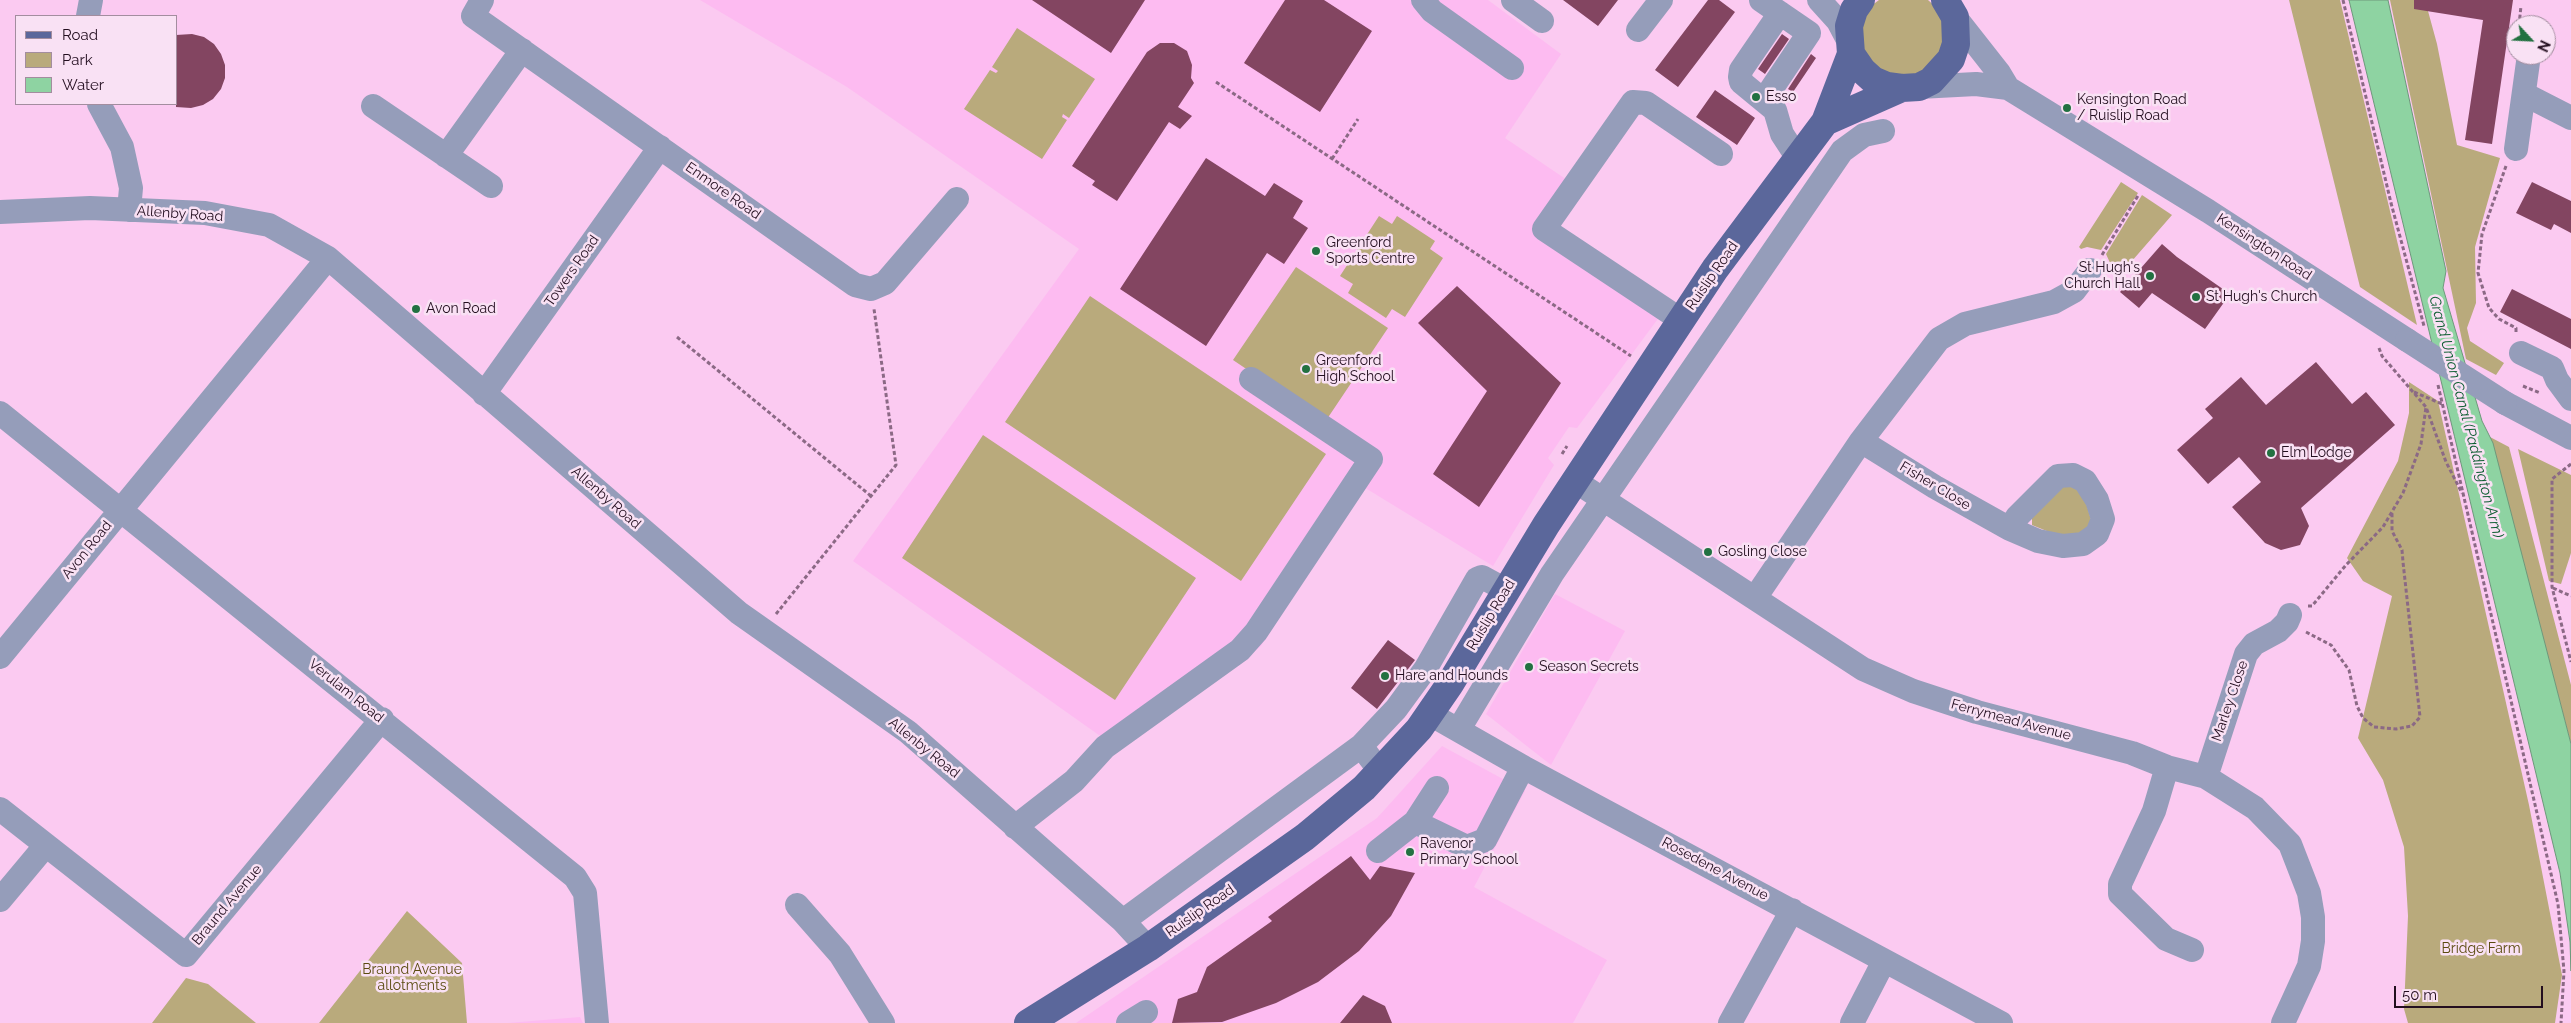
<!DOCTYPE html>
<html>
<head>
<meta charset="utf-8">
<style>
  body { margin:0 }
  #map { position:relative; width:2571px; height:1023px; overflow:hidden; background:#fbcaf1; font-family:Raleway,sans-serif }
  canvas { display:block }
  .legend { position:absolute; left:15px; top:15px; width:162px; height:90px; box-sizing:border-box; background:#f9e1f4; border:1px solid #a38d9f; margin:0; padding:6px 9px; list-style:none; font-size:15px; color:#230e1f }
  .legend li { display:flex; align-items:center; gap:10px; height:25px }
  .legend b { width:25px; border:1px solid #a38d9f }
  .north { position:absolute; left:2506px; top:15px; width:50px; height:50px; box-sizing:border-box; background:#f9e1f4; border:1px solid #a38d9f; border-radius:50%; rotate:115deg; font-size:14px; font-weight:700; line-height:20px; text-align:center; color:#230e1f }
  .north::after { content:''; display:block; margin:auto; width:18px; height:22px; background:#227141; clip-path:polygon(50% 0,100% 100%,50% 72%,0 100%) }
  .scale { position:absolute; left:2394px; top:986px; width:149px; height:22px; box-sizing:border-box; border:2px solid #230e1f; border-top:0; padding-left:6px; font-size:15px; line-height:18px; white-space:nowrap; color:#230e1f; -webkit-text-stroke:4px #f9e1f4; paint-order:stroke }
</style>
</head>
<body>
<div id="map">
<canvas width="2571" height="1023"></canvas>
<ul class="legend">
<li><b style="height:6px;background:#5b679b"></b>Road</li>
<li><b style="height:14px;background:#b9aa7c"></b>Park</li>
<li><b style="height:14px;background:#8ed3a2"></b>Water</li>
</ul>
<div class="north">N</div>
<div class="scale">50 m</div>
</div>
<script>
const ctx = document.querySelector('canvas').getContext('2d');
ctx.lineJoin = 'round';
function fillPath(path, color) { ctx.fillStyle = color; ctx.fill(path, 'evenodd'); }
const poly = rows => new Path2D(rows.map(r => 'M' + r).join(''));
function strokePath(path, color, width, dash) { ctx.strokeStyle = color; ctx.lineWidth = width; ctx.lineCap = dash ? 'butt' : 'round'; ctx.setLineDash(dash || []); ctx.stroke(path); }
function drawText(font, color, halo, rows, align = 'center') {
  ctx.font = font + ' Raleway,sans-serif'; ctx.lineWidth = 5; ctx.setLineDash([]); ctx.textBaseline = 'middle'; ctx.strokeStyle = halo; ctx.fillStyle = color; for (const [text, x, y, turn = 0] of rows) {
    ctx.save(); ctx.translate(x, y); ctx.rotate((+turn || 0) * Math.PI / 180); ctx.textAlign = isNaN(turn) ? turn : align; if (halo) ctx.strokeText(text, 0, 0); ctx.fillText(text, 0, 0); ctx.restore();
  }
}
const built = poly([
  [700,0,1488,0,1561,54,1505,138,1582,190,1550,239,1663,312,1577,428,1569,427,1548,458,1554,465,1493,566,1362,486,1261,646,1120,750,853,561,1079,249,847,87],
  [1555,594,1625,631,1551,765,1486,714],
  [1442,746,1525,791,1474,887,1607,960,1573,1023,1076,1023,1377,818],
  [580,1017,583,1023,508,1023]
]);
const green = poly([
  [1879,0,1928,0,1939,10,1948,37,1929,73,1888,78,1861,49,1863,19,1871,6],
  [2289,0,2340,0,2417,325,2360,287],
  [2390,0,2425,0,2437,44,2457,145,2500,158,2475,247,2476,303,2467,328,2470,341,2504,363,2496,375,2466,359],
  [1017,28,1095,79,1069,118,1063,114,1062,117,1067,120,1042,159,964,109,990,70,996,73,998,71,992,67],
  [2121,182,2138,193,2101,250,2087,247,2081,249,2079,247],
  [2142,195,2172,215,2118,277,2111,272,2111,265,2106,254],
  [1379,216,1392,224,1397,216,1435,241,1430,249,1443,258,1405,317,1392,309,1386,318,1348,293,1353,284,1340,276],
  [1296,267,1388,328,1325,422,1233,360],
  [1090,296,1326,454,1241,581,1005,422],
  [2409,382,2438,401,2529,805,2562,975,2555,1023,2408,1023,2404,1009,2408,916,2404,847,2383,780,2358,738,2392,596,2363,581,2347,558,2398,461,2409,413],
  [983,435,1196,578,1115,700,902,558],
  [2490,437,2509,447,2571,685,2571,744],
  [2518,449,2571,475,2571,553,2561,584,2549,581],
  [2062,483,2082,489,2092,523,2085,534,2054,534,2032,525,2032,517],
  [407,911,462,963,467,1023,319,1023],
  [186,978,208,984,256,1023,152,1023]
]);
const water = poly([
  [2349,0,2388,0,2446,271,2443,288,2482,421,2493,443,2571,744,2571,971,2570,942,2560,873,2349,0]
]);
const building = poly([
  [1032,0,1145,0,1111,53],
  [1285,0,1324,0,1372,31,1320,112,1244,63],
  [1563,0,1618,0,1598,26],
  [1708,0,1719,0,1735,12,1678,87,1655,70],
  [2414,0,2513,0,2492,144,2465,140,2483,20,2414,9],
  [192,34,204,37,214,44,221,54,225,65,225,78,221,89,213,99,203,105,191,108,176,107,176,35],
  [1782,34,1789,39,1765,74,1758,69],
  [1160,43,1174,43,1187,51,1192,65,1191,78,1194,83,1178,107,1192,116,1180,129,1169,122,1117,201,1092,185,1095,181,1072,166,1147,52],
  [1811,54,1816,58,1793,92,1788,89],
  [1715,90,1755,118,1737,145,1696,117],
  [1206,158,1265,196,1274,183,1303,201,1293,218,1308,228,1284,264,1267,253,1206,346,1120,289],
  [2532,182,2571,201,2571,233,2554,224,2551,230,2516,213],
  [2162,244,2177,257,2230,294,2205,329,2152,293,2139,308,2120,292],
  [1457,286,1561,383,1479,507,1433,474,1487,391,1418,323],
  [2512,289,2571,319,2571,349,2500,312],
  [2316,362,2352,404,2366,392,2395,425,2301,508,2309,526,2300,545,2281,550,2265,543,2232,507,2261,482,2239,457,2208,484,2177,450,2213,418,2205,409,2241,377,2266,405],
  [1388,640,1415,660,1377,709,1351,688],
  [1351,856,1370,880,1380,866,1415,873,1391,916,1359,951,1318,982,1276,1003,1222,1022,1172,1023,1178,999,1197,992,1207,967,1272,921,1268,917],
  [1363,995,1385,1006,1392,1023,1340,1023]
]);
const path = poly([
  [2343,0,2391,203,2424,326],
  [2519,25,2521,6],
  [1216,82,1631,356],
  [1332,159,1358,119],
  [2506,166,2482,234,2478,273,2489,308,2499,319,2516,328,2516,333],
  [2102,255,2139,194],
  [677,337,871,496],
  [2379,348,2382,356,2426,407,2446,462,2462,493],
  [2438,385,2558,904,2564,971,2561,1023],
  [2523,386,2540,393],
  [2414,392,2442,404],
  [1562,454,1567,446],
  [2571,464,2552,479,2552,587,2571,662],
  [2553,588,2571,596],
  [2308,606,2312,606,2346,565,2383,527,2403,493,2421,444,2426,407],
  [776,614,896,465,874,309],
  [2306,632,2331,645,2349,670,2357,706,2363,718,2374,727,2396,729,2412,726,2420,717,2403,562,2402,550,2392,531,2392,512]
]);
const minor = poly([
  [482,0,473,16,855,285,871,289,885,283,957,199],
  [1423,0,1432,11,1512,68],
  [1513,0,1542,21],
  [1761,0,1809,33,1764,100],
  [1819,0,1838,21,1849,42],
  [1780,13,1741,70,1740,77,1741,82,1775,110,1782,134,1797,157],
  [88,16,91,0],
  [1955,17,1999,73,2008,88],
  [1638,30,1661,0],
  [1919,87,1976,84,2008,88,2208,211,2407,340],
  [2524,94,2571,118],
  [99,104,122,147,131,188,129,210],
  [373,106,491,186],
  [2516,149,2529,55],
  [446,156,522,50],
  [0,212,90,208,205,213,269,225,328,258,739,613,908,732,1123,921,1148,948],
  [1681,320,1544,229,1633,102,1646,103,1721,154],
  [2521,353,2552,368,2557,380,2571,399],
  [484,394,660,147],
  [2505,403,2571,438],
  [0,413,575,877,585,893,597,1023],
  [1861,441,1935,487,2010,529,2038,541,2063,546,2083,544,2097,534,2103,519,2097,500,2085,481,2073,475,2058,476,2017,517,2010,529],
  [1575,481,1863,669,1913,691,1977,712,2132,753,2167,767,2206,777,2255,808,2290,844,2309,893,2313,917,2313,941,2309,966,2283,1023],
  [1755,598,1861,441,1939,339,1965,324,2054,302,2074,291,2090,270],
  [0,657,328,258],
  [1430,714,1523,767,2001,1023],
  [1459,729,1552,574,1842,151,1864,135,1883,131],
  [2167,767,2154,811,2120,884,2120,894,2166,939,2192,950],
  [1380,771,1361,746,1396,709,1426,668,1477,579,1482,577,1506,590],
  [2206,777,2246,654,2254,644,2278,631,2287,622,2290,615],
  [0,809,186,955,382,719],
  [1415,822,1437,788],
  [1015,827,1074,781,1105,747,1240,650,1256,632,1371,459,1251,379],
  [1378,851,1415,822,1467,847,1485,840,1523,767],
  [0,900,46,845],
  [797,905,840,954,883,1023],
  [1123,921,1361,746],
  [1128,1023,1146,1012],
  [1730,1023,1792,910],
  [1852,1023,1884,961]
]);
const major = poly([
  [1861,0,1854,10,1849,26,1851,54,1862,70,1873,80,1887,86,1902,88,1919,87,1931,81,1951,59,1956,44,1955,17,1945,0],
  [1825,122,1902,88],
  [1028,1023,1148,948,1305,837,1364,788,1419,729,1450,684,1546,525,1715,269,1825,122,1851,54]
]);
const minorBridge = poly([
  [2407,340,2505,403]
]);
const markers = [
  [1756,97,5,"#227141"],
  [2067,108,5,"#227141"],
  [1316,251,5,"#227141"],
  [2150,276,5,"#227141"],
  [2196,297,5,"#227141"],
  [416,309,5,"#227141"],
  [1306,369,5,"#227141"],
  [2271,453,5,"#227141"],
  [1708,552,5,"#227141"],
  [1529,667,5,"#227141"],
  [1385,676,5,"#227141"],
  [1410,852,5,"#227141"]
];
const poiNames = [
  ["Esso",1766,97],
  ["Kensington Road",2077,100],
  ["/ Ruislip Road",2077,116],
  ["Greenford",1326,243],
  ["Sports Centre",1326,259],
  ["St Hugh's",2140,268,"right"],
  ["Church Hall",2140,284,"right"],
  ["St Hugh's Church",2206,297],
  ["Avon Road",426,309],
  ["Greenford",1316,361],
  ["High School",1316,377],
  ["Elm Lodge",2281,453],
  ["Gosling Close",1718,552],
  ["Season Secrets",1539,667],
  ["Hare and Hounds",1395,676],
  ["Ravenor",1420,844],
  ["Primary School",1420,860]
];
const streetNames = [
  ["Enmore Road",723,191,35],
  ["Allenby Road",180,214,4],
  ["Kensington Road",2264,247,33],
  ["Towers Road",572,271,-55],
  ["Ruislip Road",1712,276,-55],
  ["Fisher Close",1935,486,31],
  ["Allenby Road",606,498,41],
  ["Avon Road",87,550,-51],
  ["Ruislip Road",1491,615,-59],
  ["Verulam Road",346,691,39],
  ["Marley Close",2230,701,-71],
  ["Ferrymead Avenue",2011,720,15],
  ["Allenby Road",924,748,39],
  ["Rosedene Avenue",1715,869,28],
  ["Braund Avenue",227,905,-50],
  ["Ruislip Road",1200,911,-35]
];
const parkNames = [
  ["Bridge Farm",2481,949],
  ["Braund Avenue",412,970],
  ["allotments",412,986]
];
const waterNames = [
  ["Grand Union Canal (Paddington Arm)",2466,417,75]
];
fillPath(built, '#fdbbf1');
fillPath(green, '#b9aa7c');
fillPath(water, '#8ed3a2');
strokePath(water, '#6e987b', 1);
fillPath(building, '#834561');
strokePath(path, '#8b6985', 3, [4, 2.5]);
strokePath(minor, '#959dba', 24);
strokePath(major, '#5b679b', 28);
strokePath(minorBridge, '#959dba', 24);
for (const [x, y, r, color] of markers) { const dot = new Path2D(); dot.arc(x, y, r, 0, 2 * Math.PI); ctx.fillStyle = color; ctx.fill(dot); strokePath(dot, '#f9e1f4', 2); }
drawText('14px', '#230e1f', '#f9e1f4', poiNames, 'left');
drawText('14px', '#230e1f', '#f9e1f4', streetNames);
drawText('14px', '#5b4b10', '#f9e1f4', parkNames);
drawText('italic 15px', '#0e5e32', '#f9e1f4', waterNames);
</script>
</body>
</html>
